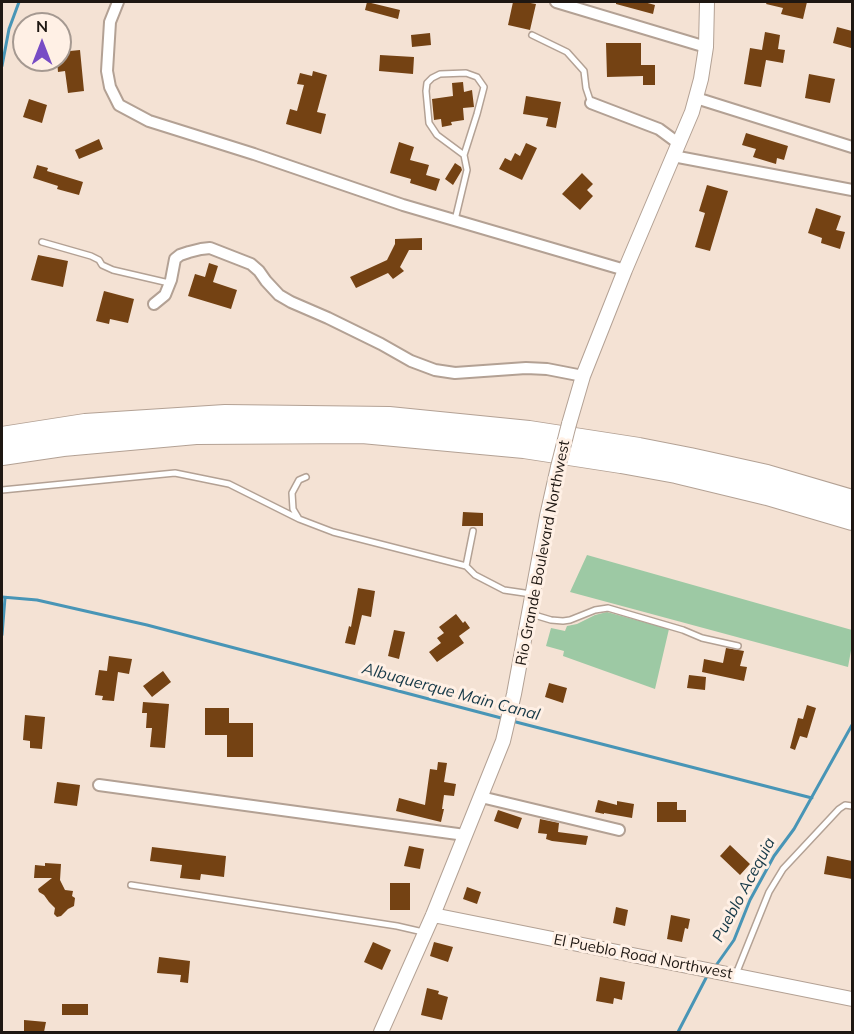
<!DOCTYPE html>
<html>
<head>
<meta charset="utf-8">
<style>
  body { margin:0 }
  #map { position:relative; width:854px; height:1034px; overflow:hidden; background:#f4e2d4; font-family:Mulish,sans-serif }
  canvas { display:block }
  .frame { position:absolute; inset:0; border:3px solid #1e1712; pointer-events:none }
  .north { position:absolute; left:12px; top:12px; width:60px; height:60px; box-sizing:border-box; background:#fff0e5; border:2px solid #a59991; border-radius:50%; rotate:0deg; font-size:16px; font-weight:700; line-height:24px; text-align:center; color:#1e1712 }
  .north::after { content:''; display:block; margin:auto; width:21px; height:27px; background:#784cc5; clip-path:polygon(50% 0,100% 100%,50% 72%,0 100%) }
</style>
</head>
<body>
<div id="map">
<canvas width="854" height="1034"></canvas>
<div class="frame"></div>
<div class="north">N</div>
</div>
<script>
const ctx = document.querySelector('canvas').getContext('2d');
ctx.lineJoin = 'round';
function fillPath(path, color) { ctx.fillStyle = color; ctx.fill(path, 'evenodd'); }
const poly = rows => new Path2D(rows.map(r => 'M' + r).join(''));
function strokePath(path, color, width, dash) { ctx.strokeStyle = color; ctx.lineWidth = width; ctx.lineCap = dash ? 'butt' : 'round'; ctx.setLineDash(dash || []); ctx.stroke(path); }
function drawText(font, color, halo, rows, align = 'center') {
  ctx.font = font + ' Mulish,sans-serif'; ctx.lineWidth = 6; ctx.setLineDash([]); ctx.textBaseline = 'middle'; ctx.strokeStyle = halo; ctx.fillStyle = color; for (const [text, x, y, turn = 0] of rows) {
    ctx.save(); ctx.translate(x, y); ctx.rotate((+turn || 0) * Math.PI / 180); ctx.textAlign = isNaN(turn) ? turn : align; if (halo) ctx.strokeText(text, 0, 0); ctx.fillText(text, 0, 0); ctx.restore();
  }
}
const green = poly([
  [587,555,852,630,852,645,848,667,570,592],
  [607,612,669,629,655,689,563,656,564,651,546,646,551,628,565,631,567,626,577,624,595,615]
]);
const stream = poly([
  [2,66,9,29,19,2],
  [2,597,37,600,147,625,505,719],
  [2,635,5,598],
  [512,721,812,798],
  [717,964,734,940,750,900,774,856,794,829,852,725],
  [678,1032,706,978]
]);
const building = poly([
  [367,2,400,10,398,19,365,10],
  [513,2,525,2,536,4,530,30,508,25],
  [616,2,644,2,655,5,653,14,616,4],
  [767,2,807,2,803,19,781,14,783,8,766,4],
  [837,27,852,31,851,48,833,43],
  [765,32,780,35,778,49,785,50,783,63,766,60,761,87,744,84,750,48,762,50],
  [430,33,431,45,412,47,411,35],
  [606,43,641,43,641,65,655,65,655,85,643,85,643,76,607,77],
  [80,50,84,91,68,93,65,71,58,72,57,60,60,60,60,52],
  [380,55,414,57,413,74,379,71],
  [313,71,327,75,317,112,326,114,321,134,286,124,290,109,297,111,304,85,297,84,300,73,312,76],
  [809,74,835,79,830,103,805,98],
  [463,82,464,92,472,90,474,107,463,108,464,120,451,122,452,125,442,127,441,119,434,120,432,99,453,96,452,83],
  [526,96,561,102,556,128,546,126,548,118,523,114],
  [29,99,47,105,42,123,23,117],
  [746,133,788,146,784,160,777,158,776,164,753,157,756,149,742,145],
  [99,139,103,149,79,159,75,150],
  [399,142,414,147,410,160,429,165,426,175,440,179,436,191,410,183,411,179,390,173],
  [526,143,537,148,522,180,499,169,505,158,511,161,515,153,520,156],
  [455,163,461,167,462,170,453,185,445,179],
  [37,165,48,168,47,171,83,182,79,195,57,189,58,186,33,178],
  [582,173,593,184,587,190,593,196,580,210,562,194],
  [707,185,728,191,710,251,695,247,705,213,699,211],
  [816,208,841,216,836,230,845,232,840,249,821,243,822,238,808,233],
  [422,238,422,250,409,250,400,267,404,271,393,279,388,273,356,288,350,277,387,260,395,244,395,239],
  [38,255,68,261,63,287,31,280],
  [209,263,218,266,213,282,237,290,231,309,188,296,195,274,205,277],
  [104,291,134,299,128,323,110,319,109,324,96,321],
  [463,512,483,513,483,526,462,526],
  [358,588,375,591,371,617,362,615,355,645,345,643,349,626,351,627],
  [456,614,463,623,465,621,470,628,459,636,464,643,437,662,429,652,441,643,437,638,444,633,439,627],
  [394,630,405,632,399,659,388,656],
  [726,648,744,651,740,666,747,667,744,681,702,672,704,659,723,663],
  [109,656,132,659,129,674,118,672,114,701,102,700,103,696,95,695,99,670,107,671],
  [163,671,171,682,152,697,143,686],
  [689,675,706,677,705,690,687,688],
  [549,683,567,688,563,703,545,697],
  [143,702,169,704,165,748,150,747,152,728,146,728,147,713,142,713],
  [807,705,816,708,807,738,800,736,795,750,790,748,798,718,803,719],
  [205,708,229,708,229,723,253,723,253,757,227,757,227,735,205,735],
  [25,715,45,717,42,749,30,748,30,741,23,740],
  [438,762,447,763,444,782,456,784,454,796,444,795,442,809,444,809,441,822,396,811,399,798,425,805,430,769,437,770],
  [57,782,80,785,77,806,54,803],
  [598,800,617,805,617,801,634,804,632,818,604,813,604,814,595,812],
  [657,802,677,802,677,810,686,810,686,822,657,822],
  [498,810,522,818,518,829,494,821],
  [540,819,559,823,558,832,588,836,586,845,552,841,546,839,547,834,538,833],
  [730,845,750,864,740,875,720,856],
  [409,846,424,849,420,869,404,866],
  [152,847,226,856,224,877,201,874,200,880,180,878,182,865,150,861],
  [827,856,852,861,852,879,824,874],
  [45,863,61,864,60,880,65,890,73,891,72,896,75,898,74,906,68,909,61,916,57,917,54,914,55,908,49,902,44,895,39,892,38,889,52,878,34,878,35,865,45,866],
  [390,883,410,883,410,910,390,910],
  [467,887,481,892,477,904,463,899],
  [616,907,628,910,625,926,613,923],
  [671,915,690,919,688,929,685,928,682,942,667,939],
  [373,942,391,950,382,970,364,962],
  [434,942,453,947,448,962,430,956],
  [159,957,190,961,188,983,180,982,181,975,157,973],
  [600,977,625,982,622,1000,614,998,613,1004,596,1001],
  [427,988,439,991,438,994,448,997,442,1020,421,1015],
  [62,1004,88,1004,88,1015,62,1015],
  [24,1020,46,1022,44,1032,24,1032]
]);
const service = poly([
  [532,35,567,52,584,71,586,88,591,103],
  [455,220,467,170,464,155,437,135,429,123,426,91,427,83,432,78,440,74,466,73,477,77,484,87,477,114,464,155],
  [42,242,91,256,99,260,102,265,113,270,169,283],
  [306,477,299,480,292,493,293,509,299,519,333,532,466,566,475,575,504,590,531,594],
  [2,490,175,473,229,484,299,519],
  [466,566,473,531],
  [531,614,551,620,563,621,570,620,595,610,608,608,683,630,702,638,738,646],
  [131,885,397,926,423,932],
  [736,974,769,892,783,869,839,809,845,805,852,806]
]);
const minor = poly([
  [118,2,110,22,107,71,110,87,119,105,149,121,254,154,403,205,625,270],
  [556,2,706,47],
  [696,98,852,147],
  [591,103,659,129,678,143],
  [673,156,852,190],
  [154,304,165,295,171,280,175,259,180,255,189,252,201,249,210,248,251,264,259,271,266,281,279,295,291,302,328,318,381,344,411,361,435,370,455,373,526,368,547,369,583,376],
  [99,785,465,835],
  [481,797,619,830]
]);
const tertiary = poly([
  [569,424,583,376,625,270,692,112,701,79,706,47,707,2],
  [433,915,852,999],
  [381,1032,433,915,503,741,514,694,547,516,558,467]
]);
const motorway = poly([
  [2,437,85,424,225,415,389,417,529,431,639,448,690,458,767,475,852,500],
  [2,455,63,446,196,434,362,433,524,448,621,463,676,473,767,495,852,520]
]);
const tertiaryBridge = poly([
  [558,467,569,424]
]);
const streetNames = [
  ["Rio Grande Boulevard Northwest",543,553,-79],
  ["El Pueblo Road Northwest",643,957,11]
];
const waterNames = [
  ["Albuquerque Main Canal",451,692,15],
  ["Pueblo Acequia",744,890,-62]
];
fillPath(green, '#9dc9a4');
strokePath(stream, '#4895b6', 3);
fillPath(building, '#744213');
strokePath(service, '#b3a194', 8);
strokePath(minor, '#b3a194', 14);
strokePath(tertiary, '#b3a194', 16);
strokePath(motorway, '#b3a194', 22);
strokePath(service, '#fff', 5);
strokePath(minor, '#fff', 10);
strokePath(tertiary, '#fff', 14);
strokePath(motorway, '#fff', 20);
strokePath(tertiaryBridge, '#b3a194', 16, []);
strokePath(tertiaryBridge, '#fff', 14);
drawText('15px', '#1e1712', '#fff0e5', streetNames);
drawText('italic 16px', '#153847', '#fff0e5', waterNames);
</script>
</body>
</html>
